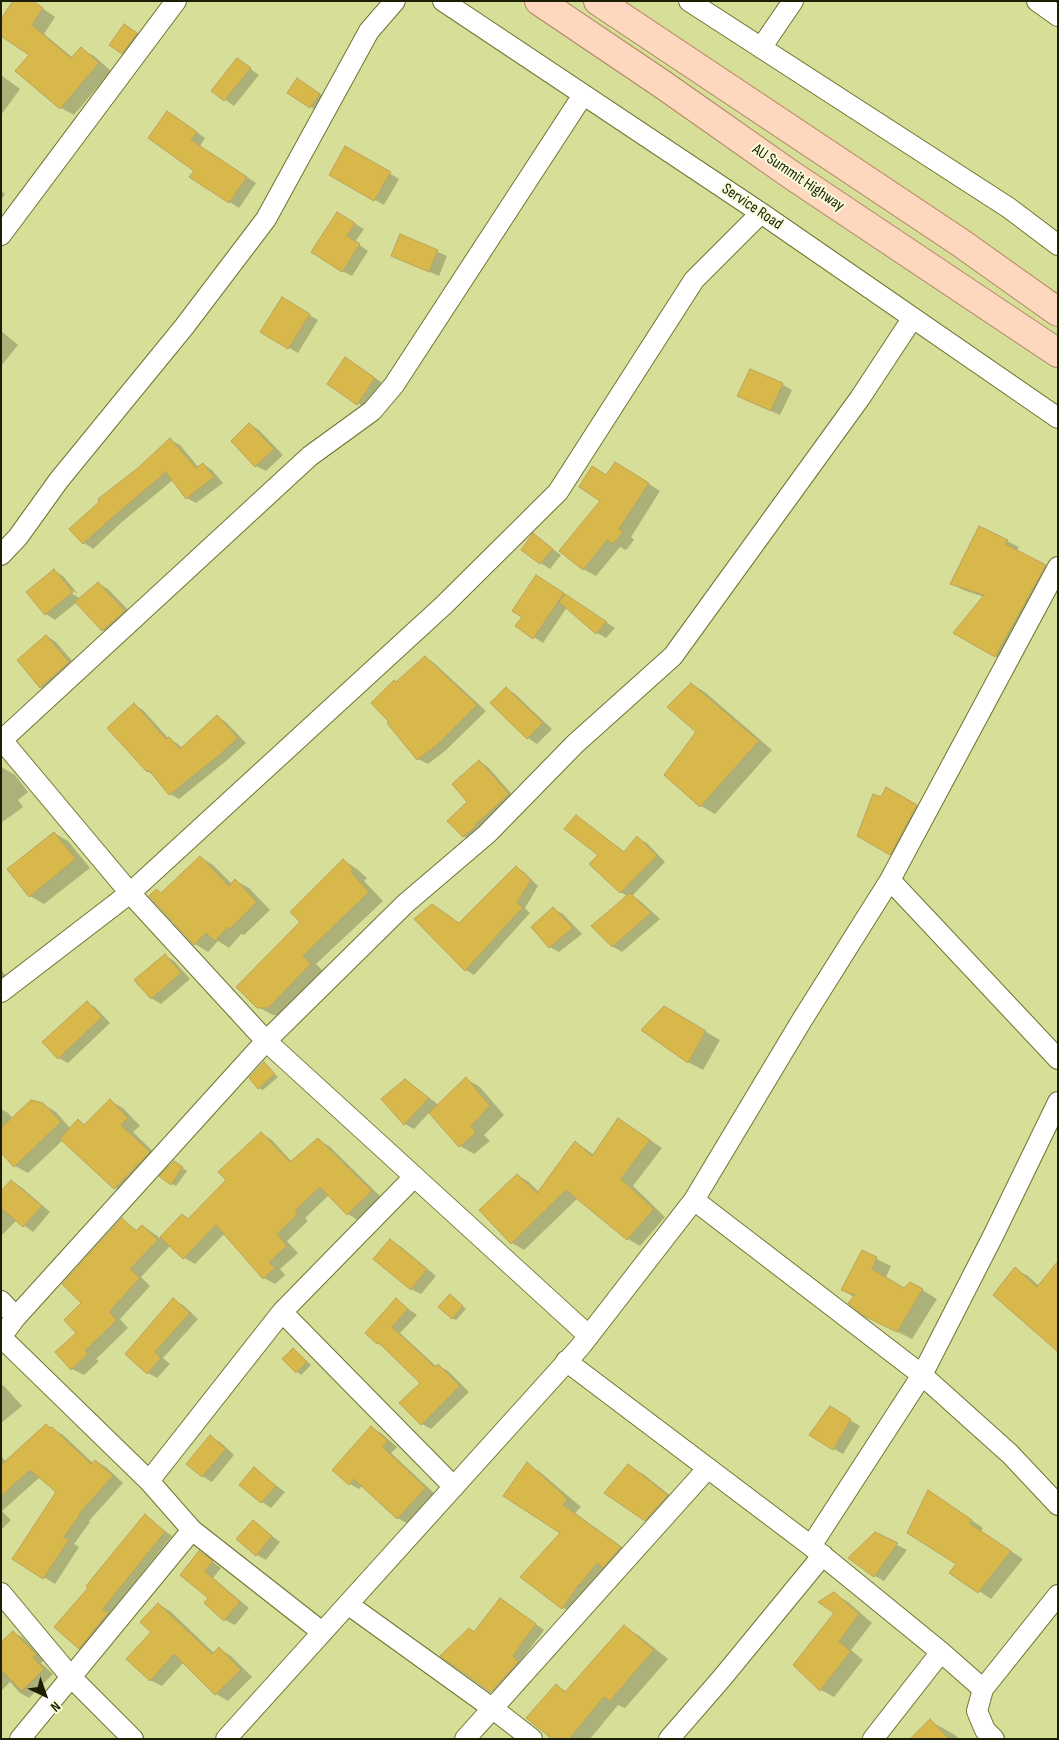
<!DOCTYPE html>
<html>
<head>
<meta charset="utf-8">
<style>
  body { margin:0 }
  #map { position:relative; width:1059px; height:1740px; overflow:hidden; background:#d7de98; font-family:"Sofia Sans Condensed",sans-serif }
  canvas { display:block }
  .frame { position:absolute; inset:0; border:2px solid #1d1f04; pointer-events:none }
  .north { position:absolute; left:20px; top:1670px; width:50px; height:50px; -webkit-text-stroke:4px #f8fcda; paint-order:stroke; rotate:138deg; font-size:14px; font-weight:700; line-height:20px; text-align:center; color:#1d1f04 }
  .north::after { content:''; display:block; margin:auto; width:18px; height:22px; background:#1d1f04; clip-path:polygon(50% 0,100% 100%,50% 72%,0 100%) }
</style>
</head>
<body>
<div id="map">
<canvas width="1059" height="1740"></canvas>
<div class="frame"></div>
<div class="north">N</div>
</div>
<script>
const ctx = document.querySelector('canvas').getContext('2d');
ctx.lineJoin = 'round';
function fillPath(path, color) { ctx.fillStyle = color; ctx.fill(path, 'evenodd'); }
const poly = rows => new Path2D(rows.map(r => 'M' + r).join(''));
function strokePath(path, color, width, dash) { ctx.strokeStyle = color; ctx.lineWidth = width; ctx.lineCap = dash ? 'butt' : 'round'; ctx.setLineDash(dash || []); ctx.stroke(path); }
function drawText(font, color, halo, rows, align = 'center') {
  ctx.font = font + ' "Sofia Sans Condensed",sans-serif'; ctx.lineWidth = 4; ctx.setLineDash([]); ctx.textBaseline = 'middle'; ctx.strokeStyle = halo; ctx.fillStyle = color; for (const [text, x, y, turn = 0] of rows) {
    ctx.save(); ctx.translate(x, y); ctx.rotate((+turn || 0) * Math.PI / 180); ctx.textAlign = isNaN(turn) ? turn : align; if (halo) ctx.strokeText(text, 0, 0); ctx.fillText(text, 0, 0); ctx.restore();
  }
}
const shadow = poly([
  [32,1,55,17,44,34,73,58,81,49,94,56,111,71,74,115,61,108,31,54],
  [124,25,146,39,132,58,123,53],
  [238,60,259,75,234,106,213,91],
  [1,75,20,89,1,115],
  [307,85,329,100,320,113,289,92],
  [168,112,205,138,200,146,256,183,239,208,191,177,195,170],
  [346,148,399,179,384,205,330,174],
  [1,191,5,194,1,200],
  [347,219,364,229,355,242,368,251,352,276,342,271],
  [401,236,447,256,439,276,393,256],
  [282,299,318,320,298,353,262,332],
  [1,331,18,345,1,366],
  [354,364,384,384,367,409,328,384],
  [782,384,792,390,780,415,748,401],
  [250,424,259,430,283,455,266,471,256,466,232,441],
  [170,440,180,445,199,468,203,464,212,470,223,483,196,503,187,498,173,480,123,521,93,549,84,543,71,530],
  [627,470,660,491,631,537,634,540,626,550,620,547,596,576,583,569,607,476],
  [534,535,561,555,550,569,541,563],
  [1007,541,1019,547,1016,551,1056,573,1007,663,955,633,984,597,963,590,952,584],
  [54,571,63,576,78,594,68,588,67,590,81,599,98,583,108,589,134,616,112,636,103,630,77,602,55,620,46,614],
  [546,582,615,628,606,638,597,633,567,607,543,643,534,637],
  [47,636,56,642,78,668,51,693,41,687,19,660],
  [425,657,434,663,486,711,445,751,428,764,418,759,396,683],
  [692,684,706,693,772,750,715,814,701,806,698,732],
  [506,688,515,694,552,729,537,744,528,738],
  [134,705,143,710,169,739,178,744,182,748,217,717,226,722,246,743,226,761,179,799,170,794,155,776,147,771],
  [480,762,488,767,517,800,472,841,463,836,469,802],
  [1,767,15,775,28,792,18,800,23,807,1,823],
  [887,789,931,814,905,863,858,835],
  [577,817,625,853,637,838,647,843,665,862,632,896,639,900,660,919,622,952,612,946,627,896,620,892],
  [54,833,68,841,90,868,44,904,30,896],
  [200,857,213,865,232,884,236,881,249,888,270,910,244,935,241,934,229,948,218,941,208,952,195,944,150,896,156,890,162,894],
  [343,860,357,869,367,878,364,881,383,901,316,964,324,972,282,1016,273,1015,258,1007,302,922],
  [516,868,524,872,538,886,525,908,530,913,474,975,466,970,416,919,460,924],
  [553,909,563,914,582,934,559,952,550,947],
  [165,956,174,961,190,979,161,1004,151,998],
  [1,969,10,982,1,987],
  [87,1002,96,1008,110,1023,68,1063,59,1058],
  [664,1007,720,1040,703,1070,688,1062],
  [264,1063,278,1077,263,1090,259,1088],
  [466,1079,480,1087,504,1115,484,1135,490,1141,474,1154,460,1146,430,1112,414,1129,405,1124,405,1080,439,1105],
  [110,1101,123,1108,140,1126,133,1132,161,1159,127,1195,115,1188,63,1140,28,1173,15,1166,1,1151,1,1109,8,1113,13,1119,43,1104,56,1112,71,1129,78,1121,86,1125],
  [619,1119,662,1148,633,1186,665,1217,640,1246,628,1239,578,1198,524,1250,512,1243,517,1175,529,1182,539,1192,576,1142,594,1155],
  [261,1133,272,1140,292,1162,318,1140,329,1146,382,1198,359,1221,348,1214,329,1195,305,1218,308,1221,287,1241,298,1253,280,1269,285,1275,275,1284,264,1278,225,1233,195,1264,184,1258,171,1245,141,1277,150,1286,120,1319,128,1328,96,1359,99,1361,84,1375,72,1369,83,1303,122,1220,138,1231,143,1226,160,1238,182,1215,189,1219,228,1180],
  [178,1165,187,1171,176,1186,172,1184],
  [11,1181,21,1187,50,1212,33,1232,17,1220,1,1236,1,1193],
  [390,1241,400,1246,436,1276,421,1294,411,1289],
  [862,1252,891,1266,885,1279,904,1290,911,1283,937,1299,912,1339,880,1323,854,1297,842,1290],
  [1015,1269,1028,1276,1039,1286,1058,1350],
  [454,1298,466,1309,456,1320,452,1318],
  [173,1300,183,1305,198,1319,163,1358,170,1364,157,1378,148,1373,126,1354],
  [396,1300,417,1315,400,1333,437,1367,439,1366,448,1371,469,1392,431,1429,422,1424,422,1383,384,1347,377,1343],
  [294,1349,311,1365,301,1375,284,1359],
  [1,1384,5,1387,22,1406,1,1423],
  [830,1408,860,1426,843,1454,834,1449],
  [46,1425,63,1435,94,1464,96,1461,107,1468,123,1483,89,1521,90,1522,74,1544,79,1547,55,1584,13,1558,58,1491,40,1477,2,1511,11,1520,1,1530,1,1456,6,1462],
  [371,1428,381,1433,397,1447,391,1453,435,1494,407,1523,397,1518,363,1485,359,1489,350,1484],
  [210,1437,220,1442,234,1455,212,1482,202,1476],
  [527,1464,540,1472,581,1507,575,1513,633,1555,576,1615,563,1608,522,1577,562,1533],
  [628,1466,643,1474,681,1504,660,1528,645,1520],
  [254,1469,285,1492,271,1508,262,1502,241,1485],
  [941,1499,983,1528,981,1531,1023,1559,991,1599,979,1591,957,1564],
  [145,1516,172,1536,109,1614,114,1618,87,1652,80,1648],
  [253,1522,280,1542,266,1560,257,1555],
  [875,1534,907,1550,884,1581,875,1576],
  [200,1553,221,1568,213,1578,249,1608,235,1625,225,1620,210,1597],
  [834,1594,848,1602,872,1623,851,1650,863,1660,834,1697,821,1690,836,1613],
  [158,1604,170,1611,214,1653,219,1649,231,1656,252,1677,228,1701,216,1694,184,1662,162,1686,150,1680,153,1632],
  [509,1605,544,1630,520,1662,526,1668,500,1696,491,1691,475,1632],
  [624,1627,638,1635,668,1659,625,1708,618,1705,590,1739,554,1739,556,1686,567,1692],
  [13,1632,23,1638,44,1660,41,1663,53,1674,29,1698,20,1693,10,1682,1,1691,1,1644],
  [930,1721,955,1735,959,1739,911,1739]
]);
const building = poly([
  [13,1,33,1,43,8,32,25,71,58,81,47,99,63,60,109,15,71,29,55,1,36,1,19,13,1],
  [124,24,137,33,122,54,109,45,124,24],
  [237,58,251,68,224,101,211,91,237,58],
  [297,78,320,94,310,108,287,93,297,78],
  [167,111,197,132,191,140,247,177,229,203,189,177,194,171,148,138,167,111],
  [345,146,391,172,374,201,329,175,345,146],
  [337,212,355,223,347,236,360,244,342,272,311,252,337,212],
  [400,234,438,250,429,272,391,256,400,234],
  [282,297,310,314,288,349,260,332,282,297],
  [345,357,375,378,357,405,327,384,345,357],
  [750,369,783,383,771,411,737,396,750,369],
  [249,423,274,449,255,467,231,441,249,423],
  [170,438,196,468,203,463,214,477,186,499,166,472,114,516,83,544,69,529,99,502,98,499,138,468,170,438],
  [615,462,649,483,619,529,623,532,613,544,607,540,583,570,559,551,600,501,579,487,592,466,606,475,615,462],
  [979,526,1008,540,1005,544,1046,565,995,657,953,633,984,595,950,584,979,526],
  [533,533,553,549,540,564,521,550,533,533],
  [54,569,73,592,45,615,26,592,54,569],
  [536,575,564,593,533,639,515,626,522,617,512,611,536,575],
  [98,582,125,611,102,631,75,602,98,582],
  [565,594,607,622,596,634,559,602,565,594],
  [46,635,69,662,40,688,17,660,46,635],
  [425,656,477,705,436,746,417,760,387,723,389,722,371,703,394,680,396,682,425,656],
  [691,683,759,741,700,807,664,775,696,732,667,707,691,683],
  [506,687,543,723,527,739,490,703,506,687],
  [134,703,166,739,169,737,180,749,217,715,238,738,217,757,169,795,149,770,147,772,107,728,134,703],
  [479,760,509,794,475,825,476,826,463,837,447,821,467,802,452,784,479,760],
  [886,787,917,805,890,855,857,836,873,794,881,797,886,787],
  [576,815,624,852,637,836,657,856,620,893,589,864,598,855,564,829,576,815],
  [54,832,76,859,29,897,7,869,54,832],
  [200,856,229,886,235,879,257,902,230,929,228,927,215,941,206,933,194,945,149,896,156,889,161,893,200,856],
  [343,859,354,870,351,872,369,892,303,956,311,964,268,1008,257,1008,236,987,300,922,290,912,343,859],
  [516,866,531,880,517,903,523,907,465,971,414,919,432,904,459,923,516,866],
  [630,893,651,913,612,947,591,926,630,893],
  [553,907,573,928,549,948,531,927,553,907],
  [165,954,181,973,151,999,134,980,165,954],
  [87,1001,102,1017,58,1059,42,1042,87,1001],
  [664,1006,706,1031,688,1063,641,1030,664,1006],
  [264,1062,275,1074,258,1089,249,1078,264,1062],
  [466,1077,490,1106,471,1126,476,1133,459,1147,429,1113,466,1077],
  [405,1079,429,1098,404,1125,381,1099,405,1079],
  [110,1099,128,1118,121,1125,150,1152,114,1189,60,1139,78,1119,84,1125,110,1099],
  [31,1100,43,1103,61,1122,14,1167,1,1153,1,1128,31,1100],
  [618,1118,650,1140,621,1179,654,1209,627,1240,566,1190,511,1244,479,1210,517,1174,537,1193,575,1141,592,1156,618,1118],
  [261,1132,290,1162,318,1138,372,1191,347,1215,320,1187,295,1211,298,1214,277,1234,287,1246,269,1262,275,1268,263,1279,216,1225,183,1259,160,1237,182,1214,188,1219,226,1180,218,1172,261,1132],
  [174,1161,183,1167,171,1185,159,1176,174,1161],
  [11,1180,42,1206,23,1227,1,1208,1,1191,11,1180],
  [122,1218,136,1231,142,1225,158,1240,130,1269,140,1278,109,1312,117,1320,85,1351,88,1354,71,1370,55,1352,76,1333,64,1320,81,1303,62,1284,122,1218],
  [390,1239,427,1269,411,1290,373,1259,390,1239],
  [862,1250,877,1257,872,1269,904,1288,910,1282,923,1289,897,1332,864,1316,848,1303,855,1295,841,1290,862,1250],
  [1058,1261,1058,1352,993,1295,1015,1267,1037,1287,1058,1261],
  [450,1294,463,1306,452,1319,438,1307,450,1294],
  [173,1298,190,1313,155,1352,161,1358,147,1374,125,1354,173,1298],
  [396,1298,408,1309,392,1327,435,1367,438,1364,460,1386,421,1425,399,1403,420,1383,378,1342,377,1344,365,1333,396,1298],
  [293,1348,307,1362,296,1373,282,1359,293,1348],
  [830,1406,851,1419,833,1450,809,1435,830,1406],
  [46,1424,50,1428,52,1427,91,1464,95,1460,113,1476,79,1514,80,1515,64,1537,69,1540,43,1579,12,1559,56,1492,30,1470,1,1496,1,1465,46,1424],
  [371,1426,388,1441,383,1447,426,1488,397,1519,354,1479,349,1485,332,1470,371,1426],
  [210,1435,226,1449,202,1477,186,1464,210,1435],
  [527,1462,568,1499,563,1505,621,1547,603,1568,597,1563,580,1585,579,1584,562,1609,520,1577,560,1533,503,1496,527,1462],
  [628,1464,668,1495,645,1521,604,1493,628,1464],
  [254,1467,276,1486,261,1503,239,1485,254,1467],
  [928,1490,972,1520,969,1523,1011,1551,978,1593,949,1573,956,1564,907,1533,928,1490],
  [145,1514,165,1532,103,1609,108,1613,79,1649,54,1627,88,1588,86,1586,145,1514],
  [253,1520,272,1536,256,1556,236,1539,253,1520],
  [875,1532,898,1543,874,1577,848,1558,875,1532],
  [199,1551,213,1561,205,1571,240,1602,224,1621,204,1603,208,1598,180,1575,199,1551],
  [834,1592,859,1614,839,1642,851,1651,820,1691,793,1665,834,1613,818,1602,834,1592],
  [500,1598,536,1624,513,1656,518,1662,491,1692,440,1656,469,1628,474,1632,500,1598],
  [158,1603,212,1654,219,1647,241,1670,215,1695,174,1654,150,1681,126,1659,151,1632,140,1622,158,1603],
  [624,1625,654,1650,610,1701,604,1697,569,1739,552,1739,526,1718,556,1684,565,1692,624,1625],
  [13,1631,36,1654,33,1657,44,1669,22,1691,1,1670,1,1642,13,1631],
  [930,1719,949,1739,910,1739,930,1719]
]);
const street = poly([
  [443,1,761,213,1058,418],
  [689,1,1009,208,1058,245],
  [1037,1,1058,16],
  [761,48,793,1],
  [1,235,176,1],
  [1,555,18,537,59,480,184,327,266,219,369,31,395,1],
  [1,739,130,893,266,1041,589,1336],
  [1,741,310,456,372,411,394,385,583,95],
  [890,880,1058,1059],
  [1,992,130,893,444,605,558,492,694,280,761,213],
  [694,1200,922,1375,1010,1454,1058,1505],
  [1,1301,16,1317],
  [282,1312,454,1487],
  [1,1337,16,1317,266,1041,405,904,487,834,575,744,673,656,860,398,912,319],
  [1,1337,149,1481,192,1530,322,1632],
  [566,1361,811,1546,941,1652,983,1689],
  [149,1481,282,1312,414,1177],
  [811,1546,922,1375,994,1234,1058,1102],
  [1,1593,71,1677,133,1739],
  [349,1605,492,1708,532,1739],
  [20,1739,192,1530],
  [226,1739,580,1347,694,1200,802,1020,890,880,1058,567],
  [465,1739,708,1468],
  [669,1739,722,1678,823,1555],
  [873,1739,941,1652],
  [994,1739,985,1730,977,1711,983,1689,1058,1595]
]);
const primary = poly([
  [539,1,662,84,790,174,1058,353],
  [598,1,961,243,1058,312]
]);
const streetNames = [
  ["AU Summit Highway",798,178,34],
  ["Service Road",752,207,34]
];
fillPath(shadow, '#0003');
fillPath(building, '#d8b84b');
strokePath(building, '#b8a360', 1);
strokePath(street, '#707531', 22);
strokePath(primary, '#af8562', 30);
strokePath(street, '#fff', 20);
strokePath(primary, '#fed7bf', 28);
drawText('16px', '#1d1f04', '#f8fcda', streetNames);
</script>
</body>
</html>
